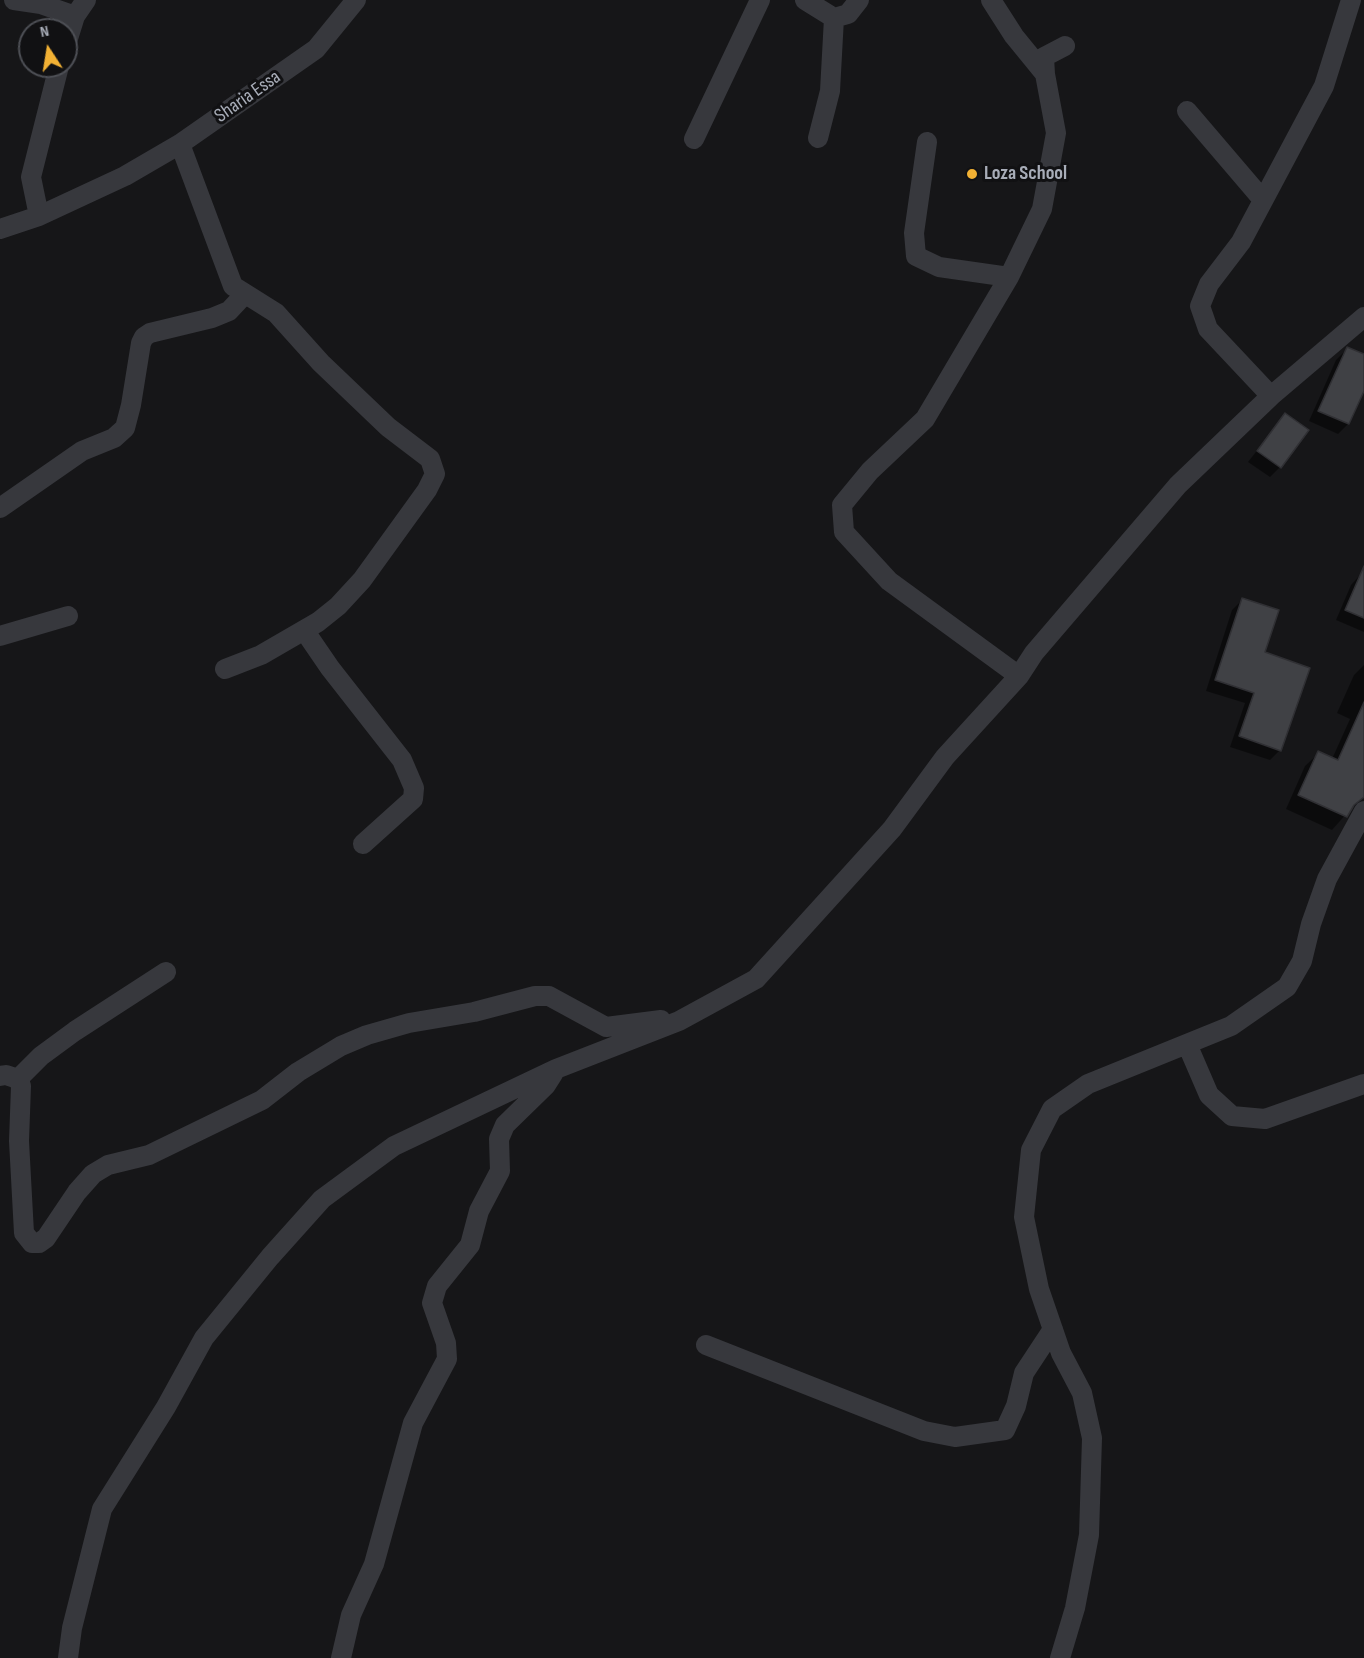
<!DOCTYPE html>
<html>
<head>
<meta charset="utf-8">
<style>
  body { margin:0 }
  #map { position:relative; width:1364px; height:1658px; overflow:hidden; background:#161618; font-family:"Sofia Sans Condensed",sans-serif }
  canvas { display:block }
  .north { position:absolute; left:18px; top:18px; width:60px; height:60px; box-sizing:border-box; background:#111113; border:2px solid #4d4f55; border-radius:50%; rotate:348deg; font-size:16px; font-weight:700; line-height:24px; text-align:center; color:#a8adb8 }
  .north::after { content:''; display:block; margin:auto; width:21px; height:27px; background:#f2b134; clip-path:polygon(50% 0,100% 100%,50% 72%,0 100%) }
</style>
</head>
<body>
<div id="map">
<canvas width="1364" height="1658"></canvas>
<div class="north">N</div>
</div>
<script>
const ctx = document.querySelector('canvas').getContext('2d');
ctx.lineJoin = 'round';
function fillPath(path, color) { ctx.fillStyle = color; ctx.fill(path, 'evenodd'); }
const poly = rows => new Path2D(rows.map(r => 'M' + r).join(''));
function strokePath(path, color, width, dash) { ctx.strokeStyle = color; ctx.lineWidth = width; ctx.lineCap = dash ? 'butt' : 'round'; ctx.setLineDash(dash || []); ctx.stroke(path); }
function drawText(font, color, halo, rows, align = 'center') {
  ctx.font = font + ' "Sofia Sans Condensed",sans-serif'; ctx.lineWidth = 6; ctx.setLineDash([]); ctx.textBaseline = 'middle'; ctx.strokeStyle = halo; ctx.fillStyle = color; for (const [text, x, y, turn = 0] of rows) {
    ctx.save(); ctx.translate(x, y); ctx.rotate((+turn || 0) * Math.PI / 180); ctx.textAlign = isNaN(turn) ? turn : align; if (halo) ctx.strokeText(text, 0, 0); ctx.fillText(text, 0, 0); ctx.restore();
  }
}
const shadow = poly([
  [1346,350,1364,357,1364,387,1348,424,1338,434,1309,421,1336,360],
  [1285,415,1280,467,1270,477,1248,462],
  [1361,574,1364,575,1364,632,1336,620,1351,585],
  [1242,600,1264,653,1280,750,1270,760,1230,747,1245,703,1206,691,1232,610],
  [1364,665,1364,794,1332,830,1286,809,1305,766,1319,753,1332,759,1350,719,1337,713,1354,675]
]);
const building = poly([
  [1347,347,1364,354,1364,391,1349,424,1318,411,1347,347],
  [1285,413,1309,430,1281,468,1257,451,1285,413],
  [1364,566,1364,618,1345,610,1364,566],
  [1242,598,1279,610,1265,652,1310,668,1281,751,1239,736,1254,693,1215,680,1242,598],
  [1364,702,1364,797,1354,805,1347,817,1298,795,1318,751,1338,760,1364,702]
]);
const minor = poly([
  [14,0,41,4,75,16],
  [805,0,834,18,848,14,859,0],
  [991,0,1014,36,1045,74,1056,133,1042,209,1009,277,925,419,870,471,842,505,844,532,889,581,1019,676],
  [66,45,75,16,86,0],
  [1045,74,1044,57,1065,46],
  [1187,111,1263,200],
  [818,138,830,91,834,18],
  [694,139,760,0],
  [927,142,914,233,916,256,939,267,1009,277],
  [180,144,233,286,276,313,321,363,388,427,430,459,435,474,427,490,362,580,338,606,318,622,261,655,225,669],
  [39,216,31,177,59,66],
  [0,229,39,216,125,176,180,144,316,49,356,0],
  [1271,396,1208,329,1200,306,1209,284,1241,242,1324,86,1351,0],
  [0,508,82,451,114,438,125,428,131,405,141,343,144,337,150,333,212,318,229,311,244,295],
  [304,630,330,668,402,760,414,788,413,799,363,844],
  [0,636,68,616],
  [1187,1044,1209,1095,1232,1116,1265,1119,1364,1084],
  [0,1076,6,1075,18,1079,21,1086,19,1141,24,1233,32,1243,39,1243,46,1238,77,1192,93,1174,108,1165,149,1155,262,1100,298,1072,341,1046,367,1035,409,1023,474,1012,535,996,549,996,606,1027,661,1020],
  [18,1079,41,1056,75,1031,166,972],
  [706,1345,924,1431,955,1437,1005,1430,1016,1406,1024,1373,1053,1329],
  [68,1658,72,1628,102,1509,166,1407,204,1338,270,1257,322,1199,394,1146,556,1069,679,1021,756,979,892,829,945,757,1019,676,1034,653,1178,485,1271,396,1364,317],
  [341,1658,351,1615,374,1564,413,1423,447,1359,446,1343,432,1303,437,1286,470,1245,479,1211,500,1171,499,1139,505,1125,546,1085,553,1074],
  [1060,1658,1075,1608,1089,1535,1092,1438,1082,1393,1061,1353,1039,1289,1024,1217,1031,1150,1052,1109,1088,1084,1231,1026,1287,987,1302,961,1311,924,1327,879,1364,811]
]);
const markers = [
  [972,174,6,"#f2b134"]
];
const streetNames = [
  ["Sharia Essa",248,97,-35]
];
const poiNames = [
  ["Loza School",984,174]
];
fillPath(shadow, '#0007');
fillPath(building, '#404145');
strokePath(building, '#303034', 1.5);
strokePath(minor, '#37383d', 20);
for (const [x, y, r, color] of markers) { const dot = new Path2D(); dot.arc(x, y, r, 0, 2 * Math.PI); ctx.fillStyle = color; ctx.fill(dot); strokePath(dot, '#111113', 2); }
drawText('20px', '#a8adb8', '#111113', streetNames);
drawText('bold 20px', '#a8adb8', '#111113', poiNames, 'left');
</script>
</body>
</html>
